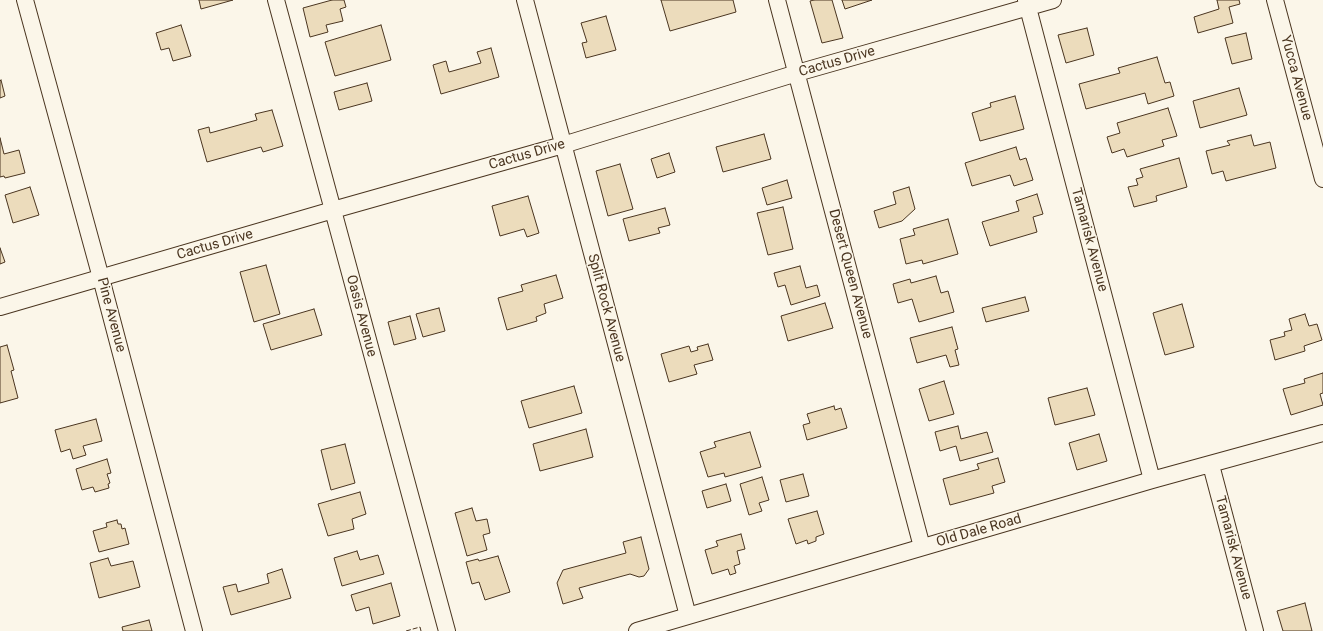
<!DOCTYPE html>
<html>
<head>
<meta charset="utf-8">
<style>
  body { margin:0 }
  canvas { display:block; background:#fbf6e9 }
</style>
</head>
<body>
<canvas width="1323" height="631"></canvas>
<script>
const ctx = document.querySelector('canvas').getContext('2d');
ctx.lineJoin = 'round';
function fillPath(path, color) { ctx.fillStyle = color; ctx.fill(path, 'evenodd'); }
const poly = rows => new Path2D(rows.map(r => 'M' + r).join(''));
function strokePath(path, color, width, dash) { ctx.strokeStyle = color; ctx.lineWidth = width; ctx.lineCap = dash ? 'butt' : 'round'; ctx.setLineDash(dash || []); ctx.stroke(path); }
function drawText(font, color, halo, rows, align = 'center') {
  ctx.font = font + ' Roboto,sans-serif'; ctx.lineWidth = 3; ctx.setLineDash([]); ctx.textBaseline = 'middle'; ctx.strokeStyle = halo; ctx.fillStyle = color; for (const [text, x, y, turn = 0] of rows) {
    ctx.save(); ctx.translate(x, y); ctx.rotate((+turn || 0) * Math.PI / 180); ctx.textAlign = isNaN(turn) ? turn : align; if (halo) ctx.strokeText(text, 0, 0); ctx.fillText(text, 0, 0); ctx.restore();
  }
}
const building = poly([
  [199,0,233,0,201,9,199,0],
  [332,0,344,0,346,7,340,9,343,21,326,25,328,32,310,37,303,8,332,0],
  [661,0,733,0,736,12,670,31,661,0],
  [814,0,832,0,843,38,822,43,810,1,814,0],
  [842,0,872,0,845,9,842,0],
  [1217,0,1239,0,1240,4,1229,7,1233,23,1198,33,1194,17,1219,9,1217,0],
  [606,16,616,50,586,58,582,43,587,42,581,23,606,16],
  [181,25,191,56,173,61,169,48,161,50,156,33,181,25],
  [381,25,391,60,335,76,325,42,381,25],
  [1087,28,1094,55,1066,63,1058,35,1087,28],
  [1246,33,1252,59,1232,64,1225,38,1246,33],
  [491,48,499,77,441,94,433,65,446,61,449,72,481,63,477,52,491,48],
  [1157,57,1165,83,1170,82,1174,96,1148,104,1145,93,1086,109,1079,84,1120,73,1118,68,1157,57],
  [1,80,5,96,0,98,0,81,1,80],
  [367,83,372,101,339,110,334,92,367,83],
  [1239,88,1247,115,1200,128,1193,101,1239,88],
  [1015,96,1024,129,980,141,972,113,991,107,990,103,1015,96],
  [1168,108,1177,136,1162,140,1164,146,1127,157,1124,149,1112,153,1107,137,1120,133,1117,123,1168,108],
  [272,110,283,146,263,152,261,147,207,162,198,130,209,127,210,133,257,120,255,114,272,110],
  [764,134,771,159,723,172,716,147,764,134],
  [1251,135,1254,146,1270,142,1276,168,1226,181,1223,171,1212,174,1206,151,1230,145,1227,141,1251,135],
  [0,138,4,154,19,150,25,173,5,178,4,176,0,177,0,138],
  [1016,147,1020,160,1026,158,1033,180,1014,186,1010,175,972,186,965,163,1016,147],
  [669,153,675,172,657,178,651,159,669,153],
  [1179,158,1187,187,1156,196,1157,201,1134,207,1128,187,1138,185,1136,179,1143,177,1140,169,1179,158],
  [620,164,633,209,608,216,596,171,620,164],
  [787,180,792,198,767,205,762,188,787,180],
  [30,187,39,215,13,223,5,195,30,187],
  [909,187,915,209,902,221,879,228,874,211,896,204,893,192,909,187],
  [1037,194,1043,214,1033,217,1037,232,990,246,982,222,1019,211,1016,201,1037,194],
  [528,196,539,233,527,237,524,229,500,236,492,206,528,196],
  [783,207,793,249,768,255,757,213,783,207],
  [665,208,670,225,658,228,660,233,629,241,623,219,665,208],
  [948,219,958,254,923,264,922,260,906,264,900,239,915,235,913,229,948,219],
  [0,248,5,262,0,264,0,248],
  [266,265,280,314,254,322,240,272,266,265],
  [800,266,806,288,817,285,820,296,791,305,785,285,778,287,774,273,800,266],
  [556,275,563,298,544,304,546,313,536,317,537,321,507,330,498,298,523,291,521,285,556,275],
  [936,276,941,293,948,291,954,312,919,322,912,299,898,303,893,284,910,279,911,283,936,276],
  [1025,297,1029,311,986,322,982,308,1025,297],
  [825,303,833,328,788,341,781,316,825,303],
  [1182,304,1194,347,1165,355,1153,313,1182,304],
  [439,308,445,331,423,337,416,314,439,308],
  [314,309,322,335,271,350,263,324,314,309],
  [1305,314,1309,326,1317,324,1322,340,1304,346,1305,351,1275,360,1270,340,1285,336,1284,332,1292,330,1289,319,1305,314],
  [410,316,416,339,394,345,388,322,410,316],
  [952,327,958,349,955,350,959,365,950,367,946,355,917,363,910,338,952,327],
  [708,344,713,360,694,365,697,374,669,382,661,354,689,346,691,352,698,350,697,347,708,344],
  [7,345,14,370,11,371,18,398,0,403,0,347,7,345],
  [1323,373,1323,393,1320,394,1323,405,1291,415,1283,389,1305,383,1304,379,1323,373],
  [944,381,954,414,929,421,919,389,944,381],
  [574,386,582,413,529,428,521,401,574,386],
  [1087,388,1095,415,1055,425,1048,398,1087,388],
  [834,406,835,410,841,408,847,428,807,440,803,425,810,423,807,414,834,406],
  [96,419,102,441,83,446,86,455,73,459,70,449,61,452,55,430,96,419],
  [958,426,961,439,987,432,993,452,960,461,956,446,940,451,935,432,958,426],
  [586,429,593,457,540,471,533,444,586,429],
  [750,432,761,467,725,477,724,473,708,477,700,452,716,447,714,442,750,432],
  [1099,434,1107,461,1077,470,1069,443,1099,434],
  [345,444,355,483,331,490,321,450,345,444],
  [998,458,1005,482,992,486,994,493,950,505,943,479,979,469,977,464,998,458],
  [107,459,111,473,107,474,110,483,108,484,109,488,95,492,93,487,82,490,76,469,107,459],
  [803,474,809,496,786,502,780,480,803,474],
  [762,477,769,500,759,503,762,511,749,515,740,484,762,477],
  [726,484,731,501,707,508,702,491,726,484],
  [360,492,366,514,352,519,354,529,328,536,318,504,360,492],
  [472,508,476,521,487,519,490,533,483,535,487,550,467,556,455,513,472,508],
  [817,511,824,534,816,537,816,541,808,544,807,540,796,544,788,519,817,511],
  [117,520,118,524,121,524,122,529,125,528,129,544,99,552,93,531,107,527,106,523,117,520],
  [741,534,745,549,737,551,740,564,734,566,736,573,730,575,728,569,712,574,705,550,718,546,716,541,741,534],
  [641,537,649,569,644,576,639,577,630,574,579,588,583,598,563,604,557,583,563,570,626,553,623,542,641,537],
  [357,551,360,560,378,555,384,574,342,586,334,558,357,551],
  [498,556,510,592,485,600,479,582,472,584,466,562,478,559,479,561,498,556],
  [108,558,111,566,133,561,140,587,99,598,90,563,108,558],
  [282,569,291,598,231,615,223,587,236,584,238,592,269,583,267,574,282,569],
  [391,583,400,616,373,624,369,607,356,611,351,595,391,583],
  [1305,603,1312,631,1283,631,1277,611,1305,603],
  [149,620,152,631,123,631,122,627,149,620]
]);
const minor = poly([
  [25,0,101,278,194,631],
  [276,0,447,631],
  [525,0,688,616],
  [777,0,922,547],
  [1026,0,1152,480],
  [1275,0,1323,179],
  [0,307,333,210,563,145,797,73,1053,0],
  [1211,465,1255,631],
  [637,631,1152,480,1323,433]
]);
const fence = poly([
  [406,631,420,627,421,631]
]);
const streetNames = [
  ["Cactus Drive",837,62,-16],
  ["Yucca Avenue",1296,78,75],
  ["Cactus Drive",527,155,-16],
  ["Tamarisk Avenue",1089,240,75],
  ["Cactus Drive",215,245,-16],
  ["Desert Queen Avenue",850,274,75],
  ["Split Rock Avenue",606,308,75],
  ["Pine Avenue",111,315,75],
  ["Oasis Avenue",361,316,75],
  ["Old Dale Road",979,531,-16],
  ["Tamarisk Avenue",1233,548,75]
];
fillPath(building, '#ecdcbc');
strokePath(building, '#4a3520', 1);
strokePath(minor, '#4a3520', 18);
strokePath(minor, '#fbf6e9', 16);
strokePath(fence, '#4a3520', 1, [5, 2]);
drawText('14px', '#4a3520', '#fbf6e9', streetNames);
</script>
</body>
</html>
